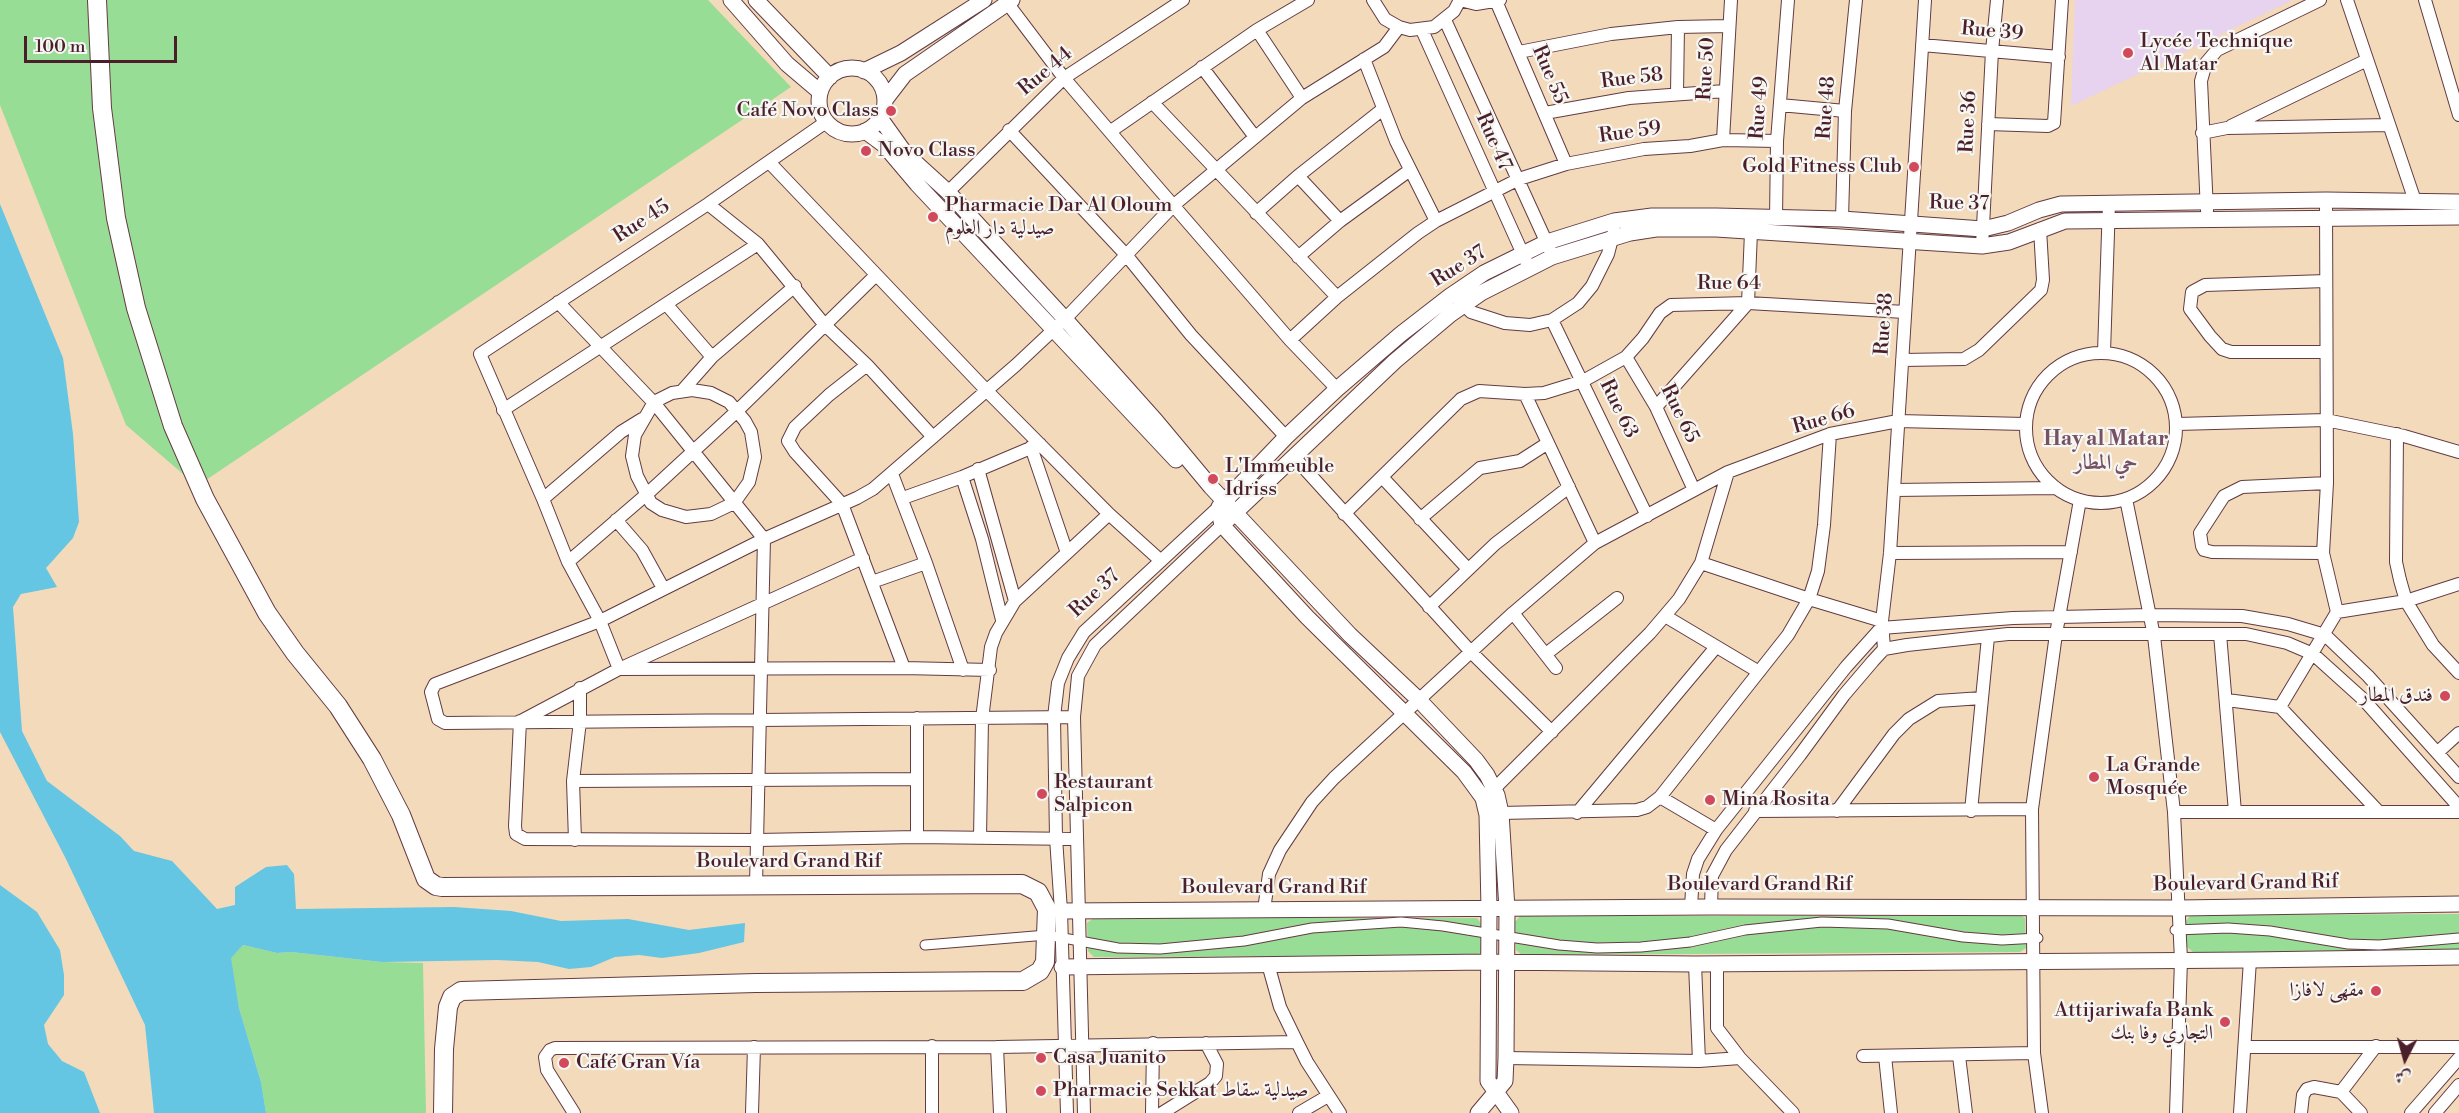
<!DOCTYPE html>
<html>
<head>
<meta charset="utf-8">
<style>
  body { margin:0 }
  #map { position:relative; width:2459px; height:1113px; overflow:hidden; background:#f3dabb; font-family:"Libre Bodoni",Amiri,serif }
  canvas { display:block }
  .north { position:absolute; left:2375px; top:1029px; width:60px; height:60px; -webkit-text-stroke:4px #f6f6f2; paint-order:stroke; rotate:186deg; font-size:16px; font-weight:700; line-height:24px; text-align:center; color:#4a1f2b }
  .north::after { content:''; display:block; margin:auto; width:21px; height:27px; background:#4a1f2b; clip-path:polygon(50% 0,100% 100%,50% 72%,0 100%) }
  .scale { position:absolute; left:24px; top:36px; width:153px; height:27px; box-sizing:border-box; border:3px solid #4a1f2b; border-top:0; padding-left:8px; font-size:18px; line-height:21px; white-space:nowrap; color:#4a1f2b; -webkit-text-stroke:4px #f6f6f2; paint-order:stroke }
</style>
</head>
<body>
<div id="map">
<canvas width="2459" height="1113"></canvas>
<div class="north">ش</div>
<div class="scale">100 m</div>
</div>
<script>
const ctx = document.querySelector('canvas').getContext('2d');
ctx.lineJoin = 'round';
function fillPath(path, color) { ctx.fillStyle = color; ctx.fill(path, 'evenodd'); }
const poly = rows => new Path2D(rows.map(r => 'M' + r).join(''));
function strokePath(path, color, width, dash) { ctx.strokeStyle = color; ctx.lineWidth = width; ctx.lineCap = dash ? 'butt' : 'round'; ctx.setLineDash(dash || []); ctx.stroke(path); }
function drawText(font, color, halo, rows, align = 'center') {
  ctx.font = font + ' "Libre Bodoni",Amiri,serif'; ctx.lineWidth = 4.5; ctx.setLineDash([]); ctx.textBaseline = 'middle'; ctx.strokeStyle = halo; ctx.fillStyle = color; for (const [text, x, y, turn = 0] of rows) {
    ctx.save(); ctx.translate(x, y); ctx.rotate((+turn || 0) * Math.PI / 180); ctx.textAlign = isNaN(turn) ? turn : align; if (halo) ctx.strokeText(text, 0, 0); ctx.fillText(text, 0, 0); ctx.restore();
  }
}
const built = poly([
  [2075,0,2293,0,2071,106]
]);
const green = poly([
  [0,0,708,0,791,87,197,486,126,425,0,105],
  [2459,914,2459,952,2193,952,2187,947,2186,921,2191,915],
  [1520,916,2022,916,2025,918,2026,948,2020,952,1522,955,1516,950,1515,922],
  [1094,918,1477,918,1482,925,1483,951,1476,956,1094,957,1088,951,1087,923],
  [243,945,277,953,291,952,382,962,423,963,426,1113,266,1113,261,1082,239,1008,230,958]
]);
const water = poly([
  [0,204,63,358,73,434,79,522,73,538,46,568,57,587,21,594,13,607,22,731,47,781,120,836,134,851,172,861,217,909,235,905,235,887,266,867,287,865,294,874,296,909,454,907,511,911,561,921,628,919,689,930,745,923,744,942,699,953,662,958,639,955,615,957,591,967,569,969,538,962,497,960,382,962,291,952,277,953,243,945,231,958,239,1008,261,1082,266,1113,154,1113,145,1025,65,857,0,732],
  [0,885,37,912,60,950,64,975,64,995,44,1025,48,1044,62,1061,84,1072,100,1113,0,1113]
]);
const pedestrian = poly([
  [2175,930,2228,928,2270,931,2348,944,2379,945,2459,938],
  [925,945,1047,935,1118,948,1160,949,1244,941,1312,928,1401,922,1443,926,1559,945,1597,948,1641,947,1690,942,1745,930,1822,922,1888,924,1963,937,2002,940,2038,938]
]);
const minor = poly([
  [1005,0,1064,78,1146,174,1290,340,1337,389],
  [1373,0,1385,19,1399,27,1410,30,1434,27,1454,11,1460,0],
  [1460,0,1476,4,1500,0],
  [2347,0,2415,201],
  [2425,0,2459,115],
  [1496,1,1566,164],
  [1445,20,1550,250],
  [1257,30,1302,98],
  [1422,30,1526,261],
  [1922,45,2059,57],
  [1519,52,1611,34,1678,27,1729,26],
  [1364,59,1396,141,1436,221],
  [1202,67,1255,137],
  [1677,93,1678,27],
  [1152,102,1337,297],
  [1780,105,1845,111],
  [1545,113,1629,98,1725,91],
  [826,122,708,204,480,354,543,499,568,562,600,621,619,669,863,558],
  [1988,124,2048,126,2054,123,2062,0],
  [2231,126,2367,60],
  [1009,130,1127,256,1191,335,1286,437],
  [1111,131,1257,30,1308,0],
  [2202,133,2227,128,2389,125],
  [1723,140,1731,0],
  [769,162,987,391,1109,514,1161,561],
  [1298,176,1340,221],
  [948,192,1064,78,1183,0],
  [708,204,758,244,824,324,867,365,933,437],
  [2207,211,2201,81,2206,63,2217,50,2320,0],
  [1256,213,1298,176,1383,109],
  [1776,219,1777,141,1788,0],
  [1842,219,1845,111,1856,0],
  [1982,246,1992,51,1997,0],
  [1298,257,1340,221,1410,170],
  [2326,281,2205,285,2192,292,2190,309,2210,336,2222,349,2231,352,2326,352],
  [1459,300,1471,312,1505,323,1530,325,1552,320,1578,303,1592,286,1608,254,1614,231],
  [558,302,655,404,764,539,756,885],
  [667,305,712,357],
  [1552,320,1647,516],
  [1290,340,1337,297,1418,233,1436,221,1519,179,1566,164,1644,149,1690,146,1723,140,1777,141],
  [2104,352,2109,203],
  '2026 428a75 75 0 1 1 150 0a75 75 0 1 1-150 0Z',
  [1626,357,1656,407,1694,490],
  [1902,360,1964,359,1979,350,2041,290,2043,280,2040,229],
  [867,365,829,395,795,427,788,441,795,452,842,504,904,668],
  [692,390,711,393,729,402,745,421,751,432,755,457,749,482,734,503,711,514,686,517,662,510,651,503,637,476,632,456,635,435,654,402,672,393,692,390],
  [682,391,712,357,795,286],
  [1525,394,1595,543],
  [1656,407,1748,303,1751,232],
  [503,410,758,244],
  [2177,424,2326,420,2404,436,2459,452],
  [2397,434,2396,562,2400,580,2406,601,2433,645,2459,673],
  [1031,447,1067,553],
  [1294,457,1471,652,1552,732],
  [978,469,1015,601],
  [892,474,926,563,963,670],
  [962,477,982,539,1002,620],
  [1382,477,1467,568],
  [1894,490,2055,488],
  [903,498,962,477,1040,444],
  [543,499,621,432,642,419],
  [2126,499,2154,636,2174,812,2181,960,2176,1113],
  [1344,514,1461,399,1479,391,1525,394,1544,393,1583,381,1626,357,1643,338,1660,313,1671,305,1748,303,1905,312],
  [1420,519,1480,468,1520,461,1548,443],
  [616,520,642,550,663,588],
  [1890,553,2071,552],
  [2323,553,2212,552,2204,550,2202,546,2200,533,2224,496,2242,487,2327,483],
  [568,562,647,494,737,411,876,275],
  [1701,563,1809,599,1882,621],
  [872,582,926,563],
  [1429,607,1495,544,1569,487],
  [2337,612,2406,601,2459,584],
  [1513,613,1556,668],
  [1665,616,1759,672],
  [2220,634,2235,812],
  [1884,649,1882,621,1890,553,1925,0],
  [1546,654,1617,598],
  [2227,700,2280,707,2378,811],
  [2280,707,2337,612,2323,553,2327,483,2326,200],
  [1074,717,445,723,438,719,431,692,435,684,600,621,764,539,857,498,873,489,1016,365,1065,319,1174,205,1302,98,1384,47,1399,27],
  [917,718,917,837],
  [520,721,515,826,516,834,525,839,758,840,917,837,1077,839],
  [521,721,619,669,904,668,990,670],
  [2438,752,2459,733],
  [573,781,916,779],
  [1489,794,1650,633,1679,599,1701,563,1728,472],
  [1660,797,1788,635,1809,599,1818,571,1824,525,1830,434],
  [1755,811,2032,809],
  [1837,811,1894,734,1909,719,1938,701,1982,698],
  [1971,811,1988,637],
  [2174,812,2459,812],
  [1501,813,1637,810,1647,807,1660,797,1716,830],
  [1577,813,1716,647],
  [980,838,982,719,991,647,996,633,1015,601,1109,514],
  [575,840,573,781,580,721,580,688],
  [1691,907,1693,874,1698,859,1716,830,1846,667,1881,628,2013,618,2150,615,2242,616,2288,624,2325,635,2368,676,2459,777],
  [1711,907,1712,876,1726,850,1800,755,1844,695,1873,661,1884,649,1907,645,2008,634,2246,634,2287,643,2313,654,2364,700,2459,807],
  [1264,910,1269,874,1280,850,1312,802,1334,778,1513,613,1595,543,1728,472,1830,434,1898,421,2025,424],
  [1268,964,1280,1007,1297,1042,1307,1062,1340,1113],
  [1695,964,1699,1061],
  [1717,964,1717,1028,1740,1058,1793,1113],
  [997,1047,1000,1113],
  [2245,1047,2459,1047],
  [1863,1056,2034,1053],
  [1885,1056,1891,1113],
  [1959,1056,1966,1113],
  [1506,1058,1699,1061,1740,1058],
  [2341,1092,2376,1046],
  [574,1113,547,1070,545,1057,550,1050,555,1048,997,1047,1297,1042],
  [752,1113,754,1047],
  [932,1113,932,1046],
  [1067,1113,1061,911,1056,838,1054,717,1058,683,1068,658,1084,632,1219,507],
  [1084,1113,1074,717,1078,676,1095,645,1222,525],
  [1152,1113,1153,1043],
  [1162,1113,1210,1083,1216,1076,1217,1064,1206,1043],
  [1299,1113,1328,1096],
  [2042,1113,2034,1053,2032,809,2056,634,2080,500],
  [2240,1113,2250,960],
  [2301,1113,2303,1095,2307,1089,2314,1087,2341,1092,2361,1113],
  [2411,1113,2459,1058],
  [2435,1113,2459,1085]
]);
const tertiary = poly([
  [731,0,787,64,820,92],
  [756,0,830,77],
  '819 101a33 33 0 1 1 66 0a33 33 0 1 1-66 0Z',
  [864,71,901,53,984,0],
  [885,100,905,74,1012,0],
  [880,118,905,153,948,192,1065,319,1156,421,1211,487,1350,635,1419,700,1476,760,1487,775,1497,795,1501,813,1507,909,1506,1058,1505,1081,1478,1113],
  [865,131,884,145,917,184,1176,460],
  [1219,507,1286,437,1337,389,1401,334,1450,296,1484,273,1547,242,1614,221,1652,216,1716,216,1842,219,1983,229,2008,223,2039,210,2061,204,2326,200,2459,202],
  [1220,516,1222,525,1307,617,1464,772,1483,798,1487,815,1489,909,1488,1081,1511,1113],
  [1222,525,1395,361,1451,314,1481,293,1552,257,1630,233,1656,229,1716,229,1982,246,2009,242,2065,221,2459,217],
  [1061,911,1711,907,2179,908,2459,904],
  [1062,967,1488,962,1695,964,2250,960,2459,957]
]);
const secondary = poly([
  [97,0,102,108,116,218,136,308,173,426,205,499,267,613,295,653,338,706,372,759,401,815,426,879,436,886,442,887,1022,884,1038,892,1047,909,1045,962,1040,971,1023,981,756,983,461,991,452,997,448,1007,444,1049,443,1113]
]);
const markers = [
  [2128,53,6,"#d1495b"],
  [891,111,6,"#d1495b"],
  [866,151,6,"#d1495b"],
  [1914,167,6,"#d1495b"],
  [933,217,6,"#d1495b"],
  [1213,479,6,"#d1495b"],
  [2445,696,6,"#d1495b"],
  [2094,777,6,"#d1495b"],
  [1042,794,6,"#d1495b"],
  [1710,800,6,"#d1495b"],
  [2376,991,6,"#d1495b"],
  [2225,1022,6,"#d1495b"],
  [1041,1058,6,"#d1495b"],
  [564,1063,6,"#d1495b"],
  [1041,1091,6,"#d1495b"]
];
const streetNames = [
  ["Rue 39",1992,32,5],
  ["Rue 50",1707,69,-87],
  ["Rue 44",1046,72,-40],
  ["Rue 55",1549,75,67],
  ["Rue 58",1632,79,-7],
  ["Rue 49",1760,108,-86],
  ["Rue 48",1827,108,-86],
  ["Rue 36",1969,122,-87],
  ["Rue 59",1630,133,-8],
  ["Rue 47",1493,142,66],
  ["Rue 37",1959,204,1],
  ["Rue 45",642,222,-33],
  ["Rue 37",1459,267,-32],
  ["Rue 64",1729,284],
  ["Rue 38",1885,324,-86],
  ["Rue 63",1618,409,64],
  ["Rue 65",1679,414,64],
  ["Rue 66",1824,420,-16],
  ["Rue 37",1095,594,-43],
  ["Boulevard Grand Rif",789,862],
  ["Boulevard Grand Rif",2246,884,-1],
  ["Boulevard Grand Rif",1760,885],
  ["Boulevard Grand Rif",1274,888]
];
const poiNames = [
  ["Lycée Technique",2140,42],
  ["Al Matar",2140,65],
  ["Café Novo Class",879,111,"right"],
  ["Novo Class",878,151],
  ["Gold Fitness Club",1902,167,"right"],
  ["Pharmacie Dar Al Oloum",945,206],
  ["صيدلية دار العلوم",945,229],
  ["L'Immeuble",1225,467],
  ["Idriss",1225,490],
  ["فندق المطار",2433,696,"right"],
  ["La Grande",2106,766],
  ["Mosquée",2106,789],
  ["Restaurant",1054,783],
  ["Salpicon",1054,806],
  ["Mina Rosita",1722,800],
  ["مقهى لافازا",2364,991,"right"],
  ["Attijariwafa Bank",2213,1011,"right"],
  ["التجاري وفا بنك",2213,1034,"right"],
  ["Casa Juanito",1053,1058],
  ["Café Gran Vía",576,1063],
  ["Pharmacie Sekkat صيدلية سقاط",1053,1091]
];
const neighbourhoodNames = [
  ["Hay al Matar",2106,440],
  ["حي المطار",2106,464]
];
fillPath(built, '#e7d2ef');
fillPath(green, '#97dd96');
fillPath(water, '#64c6e2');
strokePath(pedestrian, '#633b41', 11);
strokePath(minor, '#633b41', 14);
strokePath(tertiary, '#633b41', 17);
strokePath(secondary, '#633b41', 20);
strokePath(pedestrian, '#fff', 9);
strokePath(minor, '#fff', 12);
strokePath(tertiary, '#fff', 15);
strokePath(secondary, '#fff', 18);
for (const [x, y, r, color] of markers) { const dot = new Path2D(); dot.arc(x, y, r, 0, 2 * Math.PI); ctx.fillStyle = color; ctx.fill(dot); strokePath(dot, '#f6f6f2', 2); }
drawText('20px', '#4a1f2b', '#f6f6f2', streetNames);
drawText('20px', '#4a1f2b', '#f6f6f2', poiNames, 'left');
drawText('bold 21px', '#765065', '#f6f6f2', neighbourhoodNames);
</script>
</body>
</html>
